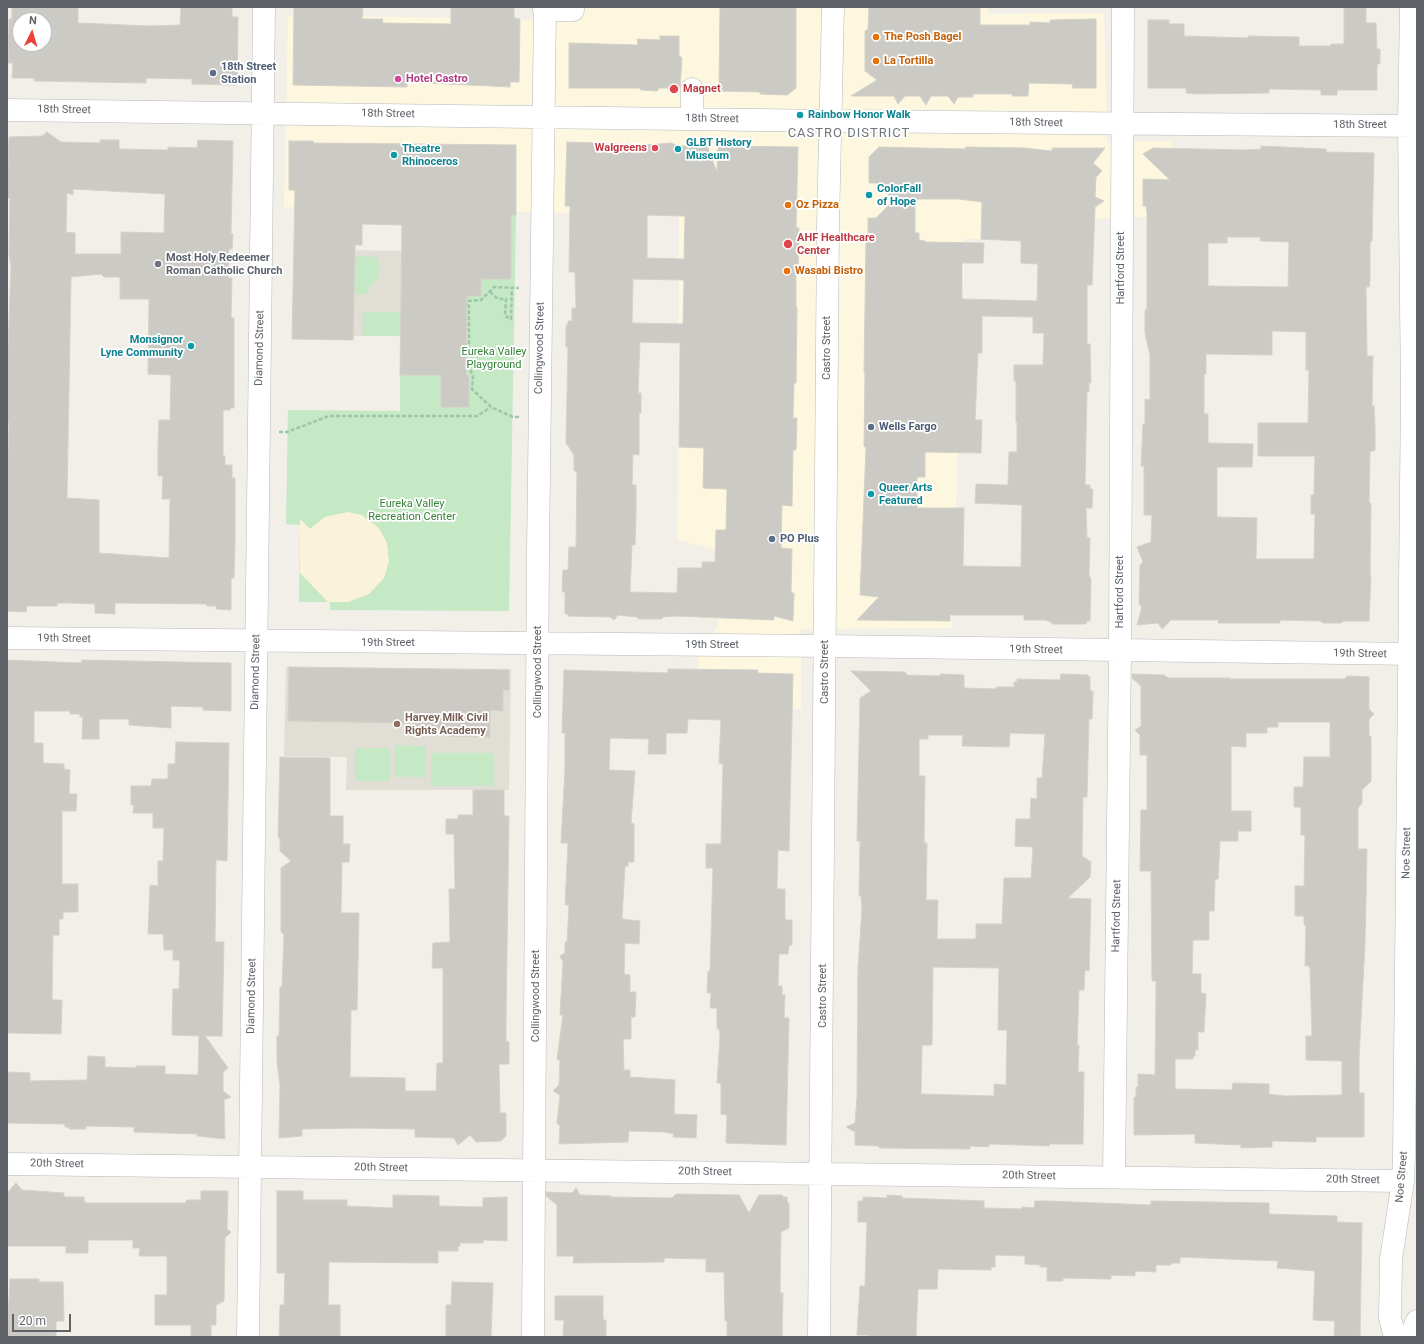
<!DOCTYPE html>
<html>
<head>
<meta charset="utf-8">
<style>
  body { margin:0 }
  #map { position:relative; width:1424px; height:1344px; overflow:hidden; background:#f1efe8; font-family:Roboto,sans-serif }
  canvas { display:block }
  .frame { position:absolute; inset:0; border:8px solid #5f6368; pointer-events:none }
  .north { position:absolute; left:12px; top:12px; width:40px; height:40px; box-sizing:border-box; background:#fff; border:1px solid #bfc1c3; border-radius:50%; rotate:5deg; font-size:11px; font-weight:700; line-height:16px; text-align:center; color:#5f6368 }
  .north::after { content:''; display:block; margin:auto; width:14px; height:18px; background:#ea4335; clip-path:polygon(50% 0,100% 100%,50% 72%,0 100%) }
  .scale { position:absolute; left:12px; top:1314px; width:59px; height:18px; box-sizing:border-box; border:2px solid #5f6368; border-top:0; padding-left:5px; font-size:12px; line-height:14px; white-space:nowrap; color:#5f6368; -webkit-text-stroke:3px #fff; paint-order:stroke }
</style>
</head>
<body>
<div id="map">
<canvas width="1424" height="1344"></canvas>
<div class="frame"></div>
<div class="north">N</div>
<div class="scale">20 m</div>
</div>
<script>
const ctx = document.querySelector('canvas').getContext('2d');
ctx.lineJoin = 'round';
function fillPath(path, color) { ctx.fillStyle = color; ctx.fill(path, 'evenodd'); }
const poly = rows => new Path2D(rows.map(r => 'M' + r).join(''));
function strokePath(path, color, width, dash) { ctx.strokeStyle = color; ctx.lineWidth = width; ctx.lineCap = dash ? 'butt' : 'round'; ctx.setLineDash(dash || []); ctx.stroke(path); }
function drawText(font, color, halo, rows, align = 'center') {
  ctx.font = font + ' Roboto,sans-serif'; ctx.lineWidth = 3.5; ctx.setLineDash([]); ctx.textBaseline = 'middle'; ctx.strokeStyle = halo; ctx.fillStyle = color; for (const [text, x, y, turn = 0] of rows) {
    ctx.save(); ctx.translate(x, y); ctx.rotate((+turn || 0) * Math.PI / 180); ctx.textAlign = isNaN(turn) ? turn : align; if (halo) ctx.strokeText(text, 0, 0); ctx.fillText(text, 0, 0); ctx.restore();
  }
}
const commercial = poly([
  [565,7,987,7,988,14,1104,13,1107,142,1171,141,1171,216,1057,220,1056,237,965,239,952,628,801,629,801,709,698,710,698,657,718,626,722,551,678,540,679,215,284,207,288,15,564,20]
]);
const education = poly([
  [294,249,401,251,401,336,354,336,353,340,292,339],
  [286,667,511,669,509,790,346,790,347,757,284,756]
]);
const green = poly([
  [402,214,516,215,509,611,330,610,330,602,299,602,300,525,286,524,288,410,400,411,400,336,363,336,363,312,401,312],
  [355,256,376,257,380,265,378,280,370,285,368,294,354,294],
  [395,745,426,746,426,777,395,777],
  [355,748,390,748,390,781,355,781],
  [431,753,493,753,493,786,431,786]
]);
const sand = poly([
  [347,512,362,515,379,528,387,543,389,561,384,578,369,594,348,602,328,602,300,573,300,519,310,529,325,517]
]);
const building = poly([
  [12,7,78,7,78,23,150,26,180,25,181,7,232,7,232,17,238,17,237,85,192,84,192,79,146,78,146,83,34,81,34,78,12,78,13,63,8,63,9,19,12,19,12,7],
  [20,20,44,20,44,44,20,44,20,20],
  [294,7,363,7,362,19,383,19,382,23,451,24,451,7,514,7,514,18,520,19,519,82,510,82,510,87,407,82,407,87,293,85,294,7],
  [720,7,796,7,796,88,787,95,760,94,760,92,719,91,720,7],
  [869,7,980,7,980,25,1030,25,1030,22,1050,23,1050,20,1096,19,1096,88,1072,88,1073,84,1029,83,1028,96,1012,96,1012,94,973,94,973,97,958,97,954,104,948,96,931,96,926,105,920,96,905,96,898,104,894,96,851,96,877,80,865,71,865,31,868,29,869,7],
  [1344,7,1366,7,1366,23,1376,23,1377,49,1380,49,1380,63,1377,65,1377,90,1337,90,1337,95,1321,95,1321,90,1269,89,1269,93,1196,94,1186,93,1186,88,1148,88,1148,20,1169,20,1169,24,1184,24,1184,36,1248,38,1248,36,1299,37,1299,46,1330,46,1331,44,1344,44,1344,7],
  [660,36,679,36,679,55,682,58,680,88,659,88,657,91,641,90,639,88,569,88,569,43,638,45,637,39,660,40,660,36],
  [47,132,61,142,100,143,100,140,119,140,119,149,168,150,168,147,197,148,198,140,233,141,231,234,233,234,232,249,229,249,228,278,232,278,231,318,234,318,234,408,230,408,230,410,223,410,223,455,225,456,225,465,232,465,232,478,235,478,235,544,234,578,231,578,231,610,216,609,216,606,207,606,207,604,115,603,115,614,95,613,95,604,72,603,57,603,57,606,27,606,26,612,7,611,7,452,8,452,9,423,7,422,7,373,11,268,9,253,10,198,7,198,9,137,42,136,47,132],
  [73,189,165,194,164,233,121,232,121,254,75,254,75,233,66,232,67,193,73,195,73,189],
  [101,274,104,277,120,277,120,299,149,299,148,374,171,375,170,420,159,420,158,443,158,476,163,476,162,499,170,499,169,558,99,553,99,500,67,498,71,277,101,274],
  [289,141,313,141,313,143,516,145,516,215,511,215,511,279,481,279,481,296,467,296,466,375,469,376,469,407,441,407,441,375,400,375,402,225,362,224,362,245,355,245,353,340,292,339,295,190,289,190,289,141],
  [567,142,630,144,631,146,672,143,677,146,707,146,717,172,718,146,798,147,796,227,799,228,798,274,796,274,796,306,797,308,796,383,794,383,793,418,797,418,796,450,793,450,792,506,782,505,781,548,792,549,791,593,794,593,793,621,774,616,774,620,676,616,663,617,662,619,639,619,637,617,618,615,614,620,610,617,568,616,568,614,565,614,565,592,562,592,563,570,568,570,569,547,576,547,577,473,574,470,574,455,566,443,568,347,566,347,566,325,568,325,568,321,572,321,572,308,576,308,575,272,569,272,570,206,565,206,567,142],
  [647,215,685,216,684,259,647,258,647,215],
  [633,279,684,280,683,324,632,323,633,279],
  [640,342,680,343,679,447,704,448,703,488,727,489,726,530,716,530,715,562,702,562,702,568,678,568,677,593,630,592,632,545,635,545,636,516,636,485,632,485,633,454,639,455,639,413,641,413,641,393,638,393,640,342],
  [1261,146,1326,149,1326,152,1374,153,1372,241,1370,242,1370,280,1369,287,1366,287,1367,356,1373,356,1372,406,1374,406,1375,426,1375,450,1370,452,1369,502,1371,504,1370,575,1371,575,1369,621,1343,621,1341,623,1323,623,1321,621,1280,620,1280,623,1218,623,1219,620,1171,620,1162,629,1158,623,1137,625,1142,607,1139,604,1140,565,1143,562,1137,547,1151,542,1152,515,1144,515,1144,466,1141,466,1143,424,1145,424,1145,399,1150,400,1150,355,1145,333,1145,310,1147,310,1147,213,1146,206,1143,206,1143,179,1170,180,1143,154,1153,148,1246,150,1261,149,1261,146],
  [1227,237,1260,237,1260,241,1289,242,1288,287,1208,286,1208,243,1227,243,1227,237],
  [1272,331,1306,332,1306,370,1309,370,1308,423,1258,423,1258,456,1315,456,1314,490,1314,495,1311,495,1311,514,1315,514,1314,559,1256,559,1257,518,1217,517,1217,467,1252,467,1253,444,1208,443,1208,414,1204,414,1204,374,1206,374,1206,354,1272,355,1272,331],
  [879,147,966,149,966,147,1025,148,1051,151,1053,148,1105,148,1093,163,1102,171,1096,177,1095,197,1104,201,1095,207,1092,285,1087,285,1087,344,1090,344,1091,383,1089,383,1089,391,1087,392,1085,485,1090,485,1090,489,1093,489,1092,508,1086,508,1087,538,1090,538,1089,575,1091,579,1090,621,1087,621,1086,624,1052,624,1051,622,1045,620,1024,620,1024,615,950,615,950,621,857,620,879,597,860,595,866,448,864,446,865,373,864,373,866,240,868,240,868,218,876,218,894,200,876,183,869,183,869,157,879,147],
  [915,199,959,199,982,202,981,239,1021,241,1021,263,1038,264,1037,301,962,299,962,263,983,263,984,243,925,242,925,241,919,240,919,233,915,233,915,199],
  [982,316,1033,317,1033,333,1044,333,1043,365,1014,365,1014,381,1016,381,1016,422,1017,422,1017,452,1009,452,1008,485,976,484,975,503,1022,505,1021,567,963,566,964,508,917,508,917,477,925,477,925,452,981,453,982,420,975,420,978,353,982,353,982,316],
  [7,660,81,663,82,660,231,663,231,711,203,710,203,707,171,706,171,728,129,725,129,719,99,719,99,739,82,739,83,717,80,717,80,714,70,714,70,711,34,711,34,743,43,743,43,763,64,764,64,769,70,770,69,794,77,794,76,811,62,811,62,884,78,884,78,912,63,912,63,919,59,919,59,935,53,935,52,1000,62,1000,61,1034,7,1033,7,660],
  [289,667,509,670,509,690,503,690,503,711,490,710,490,737,445,736,446,730,414,729,414,723,288,721,289,667],
  [668,669,758,670,757,673,793,674,789,851,778,850,777,889,785,889,785,920,792,920,792,945,789,945,788,954,779,954,778,986,782,986,782,995,785,995,784,1018,789,1018,786,1145,726,1143,727,1115,721,1114,721,1083,717,1083,720,1036,719,1029,717,1029,717,1008,710,1008,711,993,707,993,708,971,710,971,713,868,706,868,706,844,721,844,723,764,719,763,721,720,688,719,687,733,666,733,666,754,648,754,649,739,610,738,609,770,635,771,631,823,634,824,634,862,628,862,628,866,625,866,622,919,640,921,639,944,625,943,624,974,630,975,630,992,636,992,635,1017,631,1017,631,1039,623,1039,624,1070,630,1070,630,1077,675,1080,674,1114,697,1115,696,1138,673,1137,674,1134,664,1132,629,1131,628,1142,559,1144,560,1126,557,1123,560,1095,553,1091,559,1085,560,1061,557,1059,563,1015,560,1015,563,962,560,956,565,953,565,942,567,942,569,905,565,905,568,843,561,843,565,769,565,733,562,733,564,670,668,673,668,669],
  [851,671,905,672,907,675,939,676,941,674,964,675,964,688,996,689,996,687,1014,687,1014,682,1017,682,1017,679,1060,680,1061,674,1088,675,1088,677,1090,677,1090,691,1093,691,1092,719,1089,719,1087,797,1083,797,1082,856,1091,862,1090,877,1068,898,1091,899,1089,971,1085,970,1084,990,1079,990,1077,1045,1079,1045,1078,1072,1084,1072,1083,1144,1050,1144,1049,1146,989,1144,989,1147,970,1146,970,1149,880,1148,878,1146,855,1145,855,1132,846,1127,855,1123,857,1097,858,968,862,909,861,896,859,896,860,841,857,841,860,698,871,691,851,671],
  [1010,733,1045,734,1042,778,1037,778,1037,799,1031,798,1030,819,1016,819,1015,846,1033,847,1031,878,1004,878,1002,924,976,924,976,939,937,939,938,900,926,900,927,843,924,843,925,776,919,776,919,739,928,739,928,735,963,735,962,746,1009,747,1010,733],
  [933,967,999,968,998,1030,1007,1030,1006,1085,994,1084,994,1096,921,1094,922,1045,932,1045,933,967],
  [1132,674,1164,675,1168,678,1230,678,1230,679,1345,679,1347,676,1369,677,1369,709,1374,714,1369,719,1369,735,1371,737,1371,781,1362,790,1362,803,1358,808,1358,849,1367,849,1365,944,1359,1058,1359,1093,1364,1093,1364,1137,1316,1137,1316,1142,1272,1141,1272,1147,1241,1148,1241,1145,1195,1143,1195,1134,1134,1135,1134,1097,1136,1097,1136,1087,1138,1087,1138,1074,1155,1075,1156,990,1156,981,1152,981,1151,871,1140,871,1141,810,1147,810,1147,755,1140,755,1140,735,1135,730,1141,726,1141,686,1132,678,1132,674],
  [1278,722,1330,722,1330,757,1304,757,1303,787,1294,787,1294,807,1301,807,1301,835,1305,835,1304,886,1295,886,1295,916,1304,916,1304,925,1306,925,1305,966,1309,966,1310,969,1312,1036,1306,1036,1306,1060,1342,1061,1342,1095,1285,1096,1269,1094,1269,1084,1233,1083,1232,1090,1175,1089,1175,1059,1193,1059,1193,1057,1195,1056,1195,1050,1198,1050,1198,1032,1204,1032,1206,994,1201,993,1201,974,1192,974,1193,940,1209,940,1209,911,1214,911,1215,879,1218,879,1220,841,1238,841,1238,831,1251,831,1251,811,1231,811,1231,746,1246,747,1246,733,1267,733,1267,727,1278,727,1278,722],
  [176,742,229,743,227,861,216,860,215,942,224,942,222,1036,205,1036,228,1068,223,1072,223,1091,231,1097,224,1100,225,1139,197,1136,197,1134,134,1132,134,1127,86,1126,86,1129,69,1129,69,1127,65,1127,65,1124,7,1123,7,1072,30,1073,30,1081,87,1080,88,1056,105,1057,105,1067,136,1068,136,1066,165,1066,165,1074,198,1075,199,1036,172,1035,173,989,179,989,180,960,173,960,173,950,164,950,163,934,148,934,150,885,158,886,158,861,163,861,164,828,153,828,153,813,133,813,134,805,131,805,131,786,151,786,152,779,168,779,168,764,175,764,176,742],
  [280,757,330,758,330,816,343,816,343,844,350,844,349,862,342,862,341,913,359,913,357,1010,351,1010,350,1077,405,1078,405,1091,436,1091,437,1063,443,1063,443,968,432,968,433,943,450,942,449,889,455,889,454,834,446,834,446,819,458,819,458,815,473,815,473,790,504,790,504,816,509,816,506,1019,506,1041,509,1042,509,1064,499,1064,500,1113,506,1113,506,1136,501,1141,476,1142,470,1135,458,1145,454,1138,415,1137,415,1129,357,1128,302,1129,302,1136,279,1138,280,1086,277,1062,277,1036,279,1036,280,987,282,987,284,934,281,932,281,868,291,861,280,851,280,839,278,837,280,757],
  [16,1183,22,1190,64,1193,64,1197,84,1197,84,1201,86,1203,185,1203,187,1200,201,1200,201,1191,228,1191,227,1229,231,1232,225,1238,224,1301,216,1305,216,1325,211,1325,211,1337,191,1337,191,1325,155,1325,155,1295,167,1295,167,1256,139,1256,140,1248,133,1248,133,1240,88,1240,88,1253,66,1253,66,1246,7,1246,7,1193,16,1183],
  [576,1188,580,1195,611,1196,611,1197,672,1198,676,1194,739,1195,749,1213,759,1195,782,1195,783,1197,787,1197,787,1202,789,1203,789,1228,781,1232,780,1293,783,1293,782,1337,727,1337,727,1321,725,1321,724,1272,706,1272,706,1259,664,1258,664,1262,573,1263,574,1256,557,1256,557,1205,546,1196,546,1192,572,1193,576,1188],
  [277,1191,303,1191,303,1200,347,1200,347,1206,393,1208,393,1195,439,1196,439,1206,483,1207,483,1198,507,1197,507,1241,483,1240,483,1243,460,1243,460,1246,458,1246,458,1251,438,1251,438,1263,329,1262,328,1305,340,1305,340,1337,279,1337,280,1305,284,1305,285,1273,277,1273,277,1191],
  [887,1195,902,1196,902,1198,984,1201,984,1208,1022,1209,1022,1207,1034,1208,1035,1201,1047,1201,1151,1205,1151,1201,1269,1203,1269,1214,1337,1216,1337,1222,1362,1223,1360,1337,1334,1337,1335,1321,1313,1320,1315,1271,1277,1268,1278,1261,1180,1257,1180,1263,1171,1263,1171,1265,1156,1265,1156,1272,1135,1271,1135,1276,1111,1275,1111,1279,1063,1278,1063,1281,1047,1281,1047,1267,1040,1267,1040,1265,1025,1264,1025,1256,995,1255,995,1267,991,1267,991,1270,938,1269,937,1289,918,1289,916,1337,869,1337,869,1335,857,1335,860,1286,865,1286,867,1222,858,1222,858,1201,863,1201,863,1197,887,1198,887,1195],
  [10,1279,39,1279,39,1282,63,1282,64,1321,56,1321,56,1337,7,1337,10,1279],
  [452,1282,493,1283,491,1337,446,1337,446,1305,451,1305,452,1282],
  [555,1296,603,1296,603,1320,606,1320,606,1337,563,1337,564,1320,555,1320,555,1296]
]);
const path = poly([
  [490,292,498,299,506,299,505,316,511,319,512,288],
  [519,417,513,417,491,407,472,389,473,376,469,367,469,301,481,300,494,287,519,288],
  [279,432,287,432,329,416,477,416,491,407]
]);
const minor = poly([
  [544,10,573,10],
  [7,110,832,121,1417,126],
  [692,119,692,89],
  [7,638,825,646,1417,654],
  [7,1164,1403,1181],
  [1114,1177,1120,651,1123,7],
  [248,1337,264,7],
  [533,1337,538,551,545,7],
  [819,1337,828,225,833,7],
  [1395,1337,1390,1318,1391,1259,1403,1181,1404,1157,1412,391,1409,126,1411,7],
  [1410,1337,1417,1321]
]);
const markers = [
  [876,37,4,"#e8710a"],
  [876,61,4,"#e8710a"],
  [213,73,4,"#5c6f8a"],
  [398,79,4,"#d1479c"],
  [674,89,5,"#e0444e"],
  [800,115,4,"#0f9aa8"],
  [655,148,4,"#e0444e"],
  [678,149,4,"#0f9aa8"],
  [394,155,4,"#0f9aa8"],
  [869,195,4,"#0f9aa8"],
  [788,205,4,"#e8710a"],
  [788,244,5,"#e0444e"],
  [158,264,4,"#6b7280"],
  [787,271,4,"#e8710a"],
  [191,346,4,"#0f9aa8"],
  [871,427,4,"#5c6f8a"],
  [871,494,4,"#0f9aa8"],
  [772,539,4,"#5c6f8a"],
  [397,724,4,"#8d6e63"]
];
const foodNames = [
  ["The Posh Bagel",884,37],
  ["La Tortilla",884,61],
  ["Oz Pizza",796,205],
  ["Wasabi Bistro",795,271]
];
const serviceNames = [
  ["18th Street",221,67],
  ["Station",221,80],
  ["Wells Fargo",879,427],
  ["PO Plus",780,539]
];
const hotelNames = [
  ["Hotel Castro",406,79]
];
const healthNames = [
  ["Magnet",683,89],
  ["Walgreens",647,148,"right"],
  ["AHF Healthcare",797,238],
  ["Center",797,251]
];
const streetNames = [
  ["18th Street",64,110,1],
  ["18th Street",388,114,1],
  ["18th Street",712,119,1],
  ["18th Street",1036,123,1],
  ["18th Street",1360,125],
  ["Hartford Street",1121,268,-90],
  ["Diamond Street",260,348,-89],
  ["Collingwood Street",540,348,-89],
  ["Castro Street",827,348,-90],
  ["Hartford Street",1120,592,-90],
  ["19th Street",64,639,1],
  ["19th Street",388,643],
  ["19th Street",712,645],
  ["19th Street",1036,650,1],
  ["19th Street",1360,654,1],
  ["Diamond Street",256,672,-89],
  ["Collingwood Street",538,672,-90],
  ["Castro Street",825,672,-90],
  ["Noe Street",1407,853,-89],
  ["Hartford Street",1117,916,-89],
  ["Diamond Street",252,996,-89],
  ["Collingwood Street",536,996,-90],
  ["Castro Street",823,996,-90],
  ["20th Street",57,1164,1],
  ["20th Street",381,1168,1],
  ["20th Street",705,1172,1],
  ["20th Street",1029,1176,1],
  ["Noe Street",1402,1177,-85],
  ["20th Street",1353,1180,1]
];
const cultureNames = [
  ["Rainbow Honor Walk",808,115],
  ["GLBT History",686,143],
  ["Museum",686,156],
  ["Theatre",402,149],
  ["Rhinoceros",402,162],
  ["ColorFall",877,189],
  ["of Hope",877,202],
  ["Monsignor",183,340,"right"],
  ["Lyne Community",183,353,"right"],
  ["Queer Arts",879,488],
  ["Featured",879,501]
];
const worshipNames = [
  ["Most Holy Redeemer",166,258],
  ["Roman Catholic Church",166,271]
];
const parkNames = [
  ["Eureka Valley",494,352],
  ["Playground",494,365],
  ["Eureka Valley",412,504],
  ["Recreation Center",412,517]
];
const educationNames = [
  ["Harvey Milk Civil",405,718],
  ["Rights Academy",405,731]
];
const quarterNames = [
  ["CASTRO DISTRICT",849,134]
];
fillPath(commercial, '#fef7e0');
fillPath(education, '#e1ded6');
fillPath(green, '#c5e8c5');
fillPath(sand, '#fbf3d9');
fillPath(building, '#cccac5');
strokePath(building, '#d6d1c6', 1);
strokePath(minor, '#b5b8bc', 23);
strokePath(path, '#9cc7a9', 2.5, [4, 2]);
strokePath(minor, '#fff', 22);
for (const [x, y, r, color] of markers) { const dot = new Path2D(); dot.arc(x, y, r, 0, 2 * Math.PI); ctx.fillStyle = color; ctx.fill(dot); strokePath(dot, '#fff', 1.5); }
drawText('bold 11px', '#c56008', '#fff', foodNames, 'left');
drawText('bold 11px', '#4e5e75', '#fff', serviceNames, 'left');
drawText('bold 11px', '#b23c85', '#fff', hotelNames, 'left');
drawText('bold 11px', '#be3a42', '#fff', healthNames, 'left');
drawText('11px', '#5f6368', '#fff', streetNames);
drawText('bold 11px', '#0d838f', '#fff', cultureNames, 'left');
drawText('bold 11px', '#5b616d', '#fff', worshipNames, 'left');
drawText('11px', '#348238', '#fff', parkNames);
drawText('bold 11px', '#785e54', '#fff', educationNames, 'left');
ctx.letterSpacing = '1px';
drawText('13px', '#70757a', '#fff', quarterNames);
ctx.letterSpacing = '0px';
</script>
</body>
</html>
